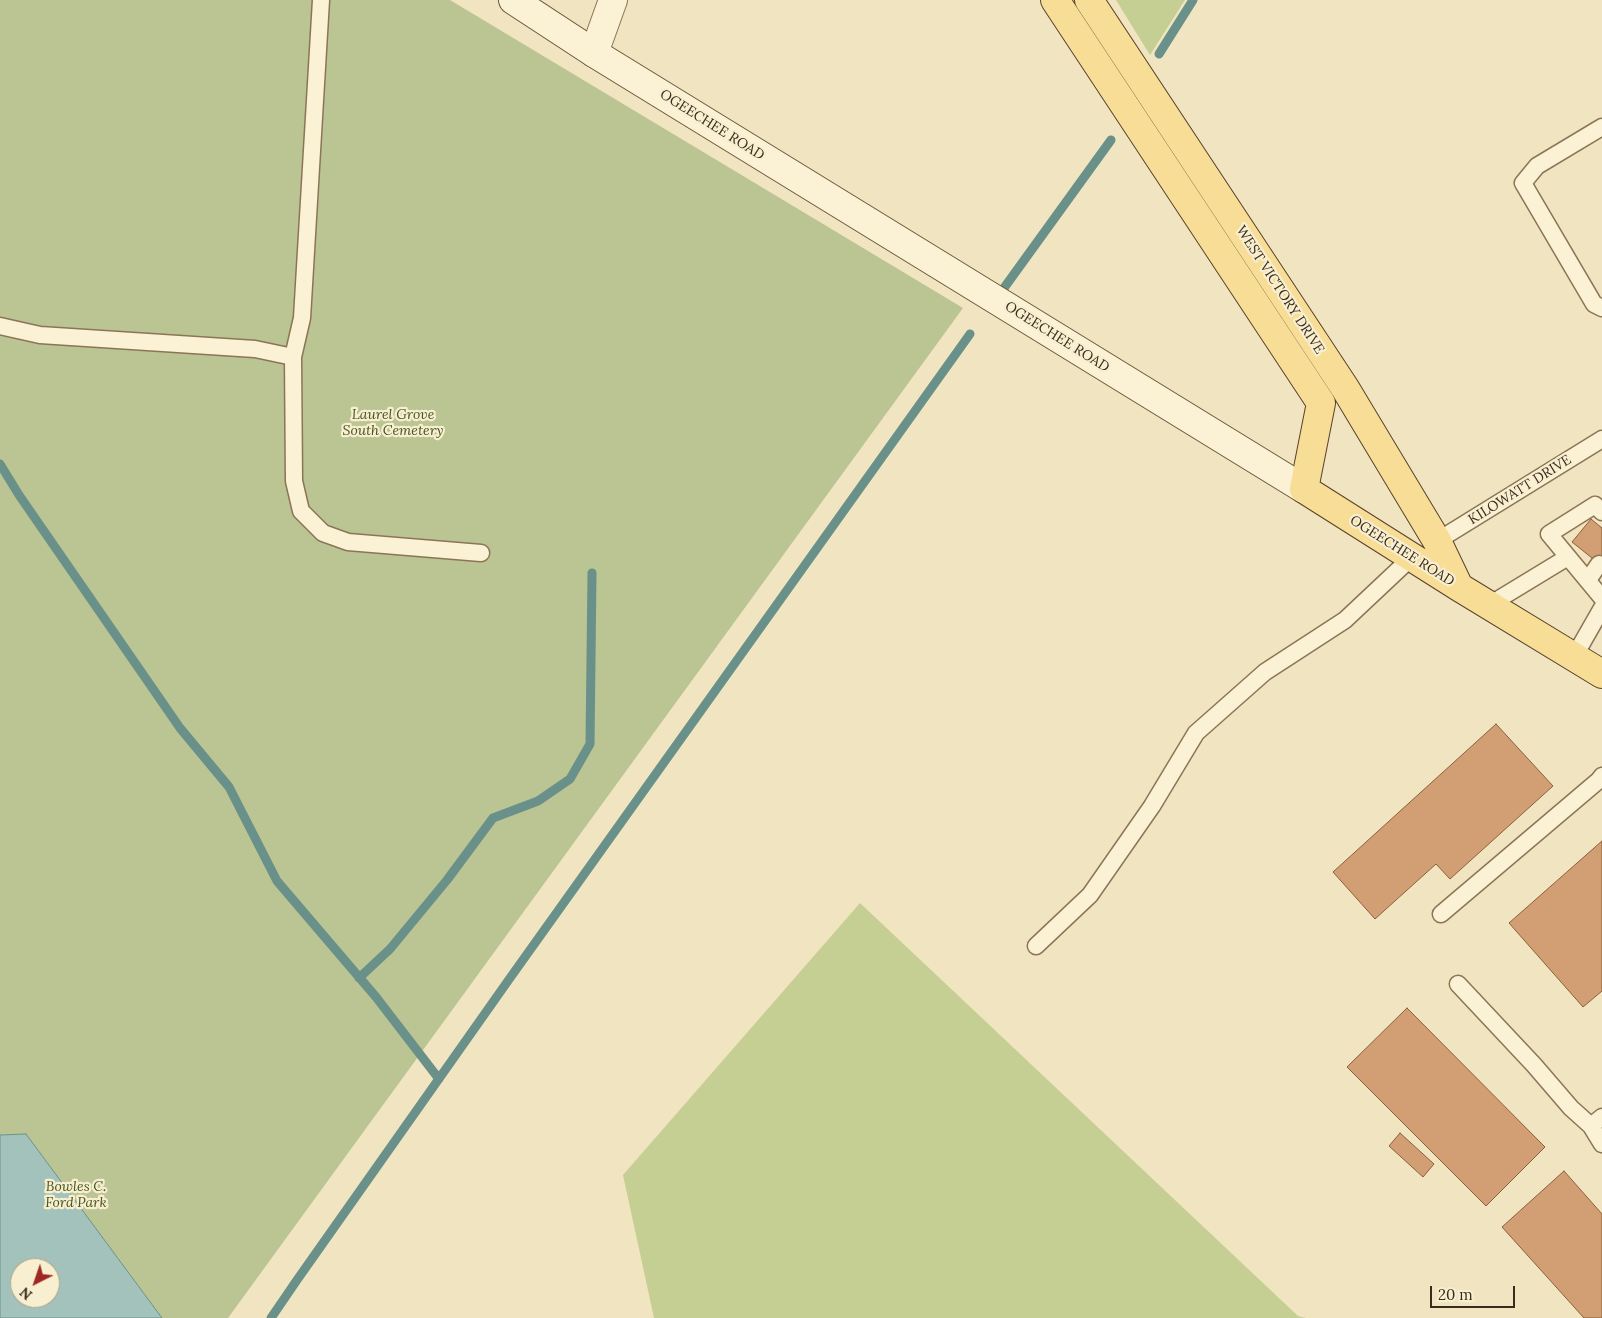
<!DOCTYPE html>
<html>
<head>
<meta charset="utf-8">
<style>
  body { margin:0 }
  #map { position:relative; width:1602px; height:1318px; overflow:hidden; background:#f1e4c0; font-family:Lora,serif }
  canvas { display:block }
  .north { position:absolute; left:10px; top:1258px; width:50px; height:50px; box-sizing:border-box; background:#f8eed0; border:1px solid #aca088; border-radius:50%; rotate:221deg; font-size:14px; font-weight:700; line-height:20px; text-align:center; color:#392c1c }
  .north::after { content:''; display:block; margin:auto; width:18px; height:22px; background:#9e2823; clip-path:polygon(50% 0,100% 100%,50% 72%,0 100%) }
  .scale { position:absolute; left:1430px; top:1286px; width:85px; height:22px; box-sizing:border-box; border:2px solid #392c1c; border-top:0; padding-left:6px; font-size:15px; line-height:18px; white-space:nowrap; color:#392c1c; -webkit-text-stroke:4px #f8eed0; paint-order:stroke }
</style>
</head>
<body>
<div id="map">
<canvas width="1602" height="1318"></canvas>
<div class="north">N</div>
<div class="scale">20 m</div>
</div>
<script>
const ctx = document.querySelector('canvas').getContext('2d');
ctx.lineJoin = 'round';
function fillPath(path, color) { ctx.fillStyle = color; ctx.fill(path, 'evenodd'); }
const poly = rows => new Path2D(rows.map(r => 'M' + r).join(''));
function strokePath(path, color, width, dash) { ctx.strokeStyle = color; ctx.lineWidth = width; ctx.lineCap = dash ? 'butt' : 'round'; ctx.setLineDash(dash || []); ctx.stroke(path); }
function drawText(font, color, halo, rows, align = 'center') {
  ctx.font = font + ' Lora,serif'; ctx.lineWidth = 4.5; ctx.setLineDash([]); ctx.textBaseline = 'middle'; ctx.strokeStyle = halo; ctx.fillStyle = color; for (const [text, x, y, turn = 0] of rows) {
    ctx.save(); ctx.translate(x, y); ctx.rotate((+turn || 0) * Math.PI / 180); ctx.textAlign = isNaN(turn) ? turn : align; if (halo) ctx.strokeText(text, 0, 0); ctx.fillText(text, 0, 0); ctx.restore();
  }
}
const green = poly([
  [1116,0,1185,0,1150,55],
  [860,903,1298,1316,1306,1318,654,1318,623,1175]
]);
const cemetery = poly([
  [0,0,450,0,963,308,228,1318,162,1318,26,1134,0,1135]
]);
const water = poly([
  [26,1134,162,1318,0,1318,0,1135,26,1134],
  [20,1268,50,1268,50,1298,20,1298,20,1268]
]);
const stream = poly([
  [1159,54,1193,0],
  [1004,288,1111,140],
  [0,464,19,495,180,728,229,787,277,881,376,997,439,1079],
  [359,978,390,949,447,880,493,818,538,801,570,779,590,744,592,573],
  [271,1318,297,1280,510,978,970,334]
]);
const building = poly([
  [1591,519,1602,528,1602,566,1572,542,1591,519],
  [1496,724,1553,786,1450,879,1436,864,1375,919,1333,872,1496,724],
  [1602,841,1602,991,1583,1007,1509,923,1602,841],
  [1407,1008,1545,1147,1486,1206,1347,1067,1407,1008],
  [1400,1133,1434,1164,1423,1177,1389,1146,1400,1133],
  [1564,1171,1602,1214,1602,1318,1584,1318,1502,1227,1564,1171]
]);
const lane = poly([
  [321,0,302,318,293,357,294,481,301,511,323,533,348,542,481,553],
  [1602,127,1537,166,1523,183,1594,304,1602,308],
  [0,326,40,335,255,349,293,357],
  [1602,512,1595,505,1549,534,1602,598],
  [1437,541,1602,439],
  [1588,580,1599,564],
  [1489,605,1568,557],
  [1574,657,1602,608],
  [1441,914,1599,780,1602,776],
  [1036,946,1090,895,1152,806,1196,733,1265,672,1345,620,1412,557],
  [1458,984,1534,1065,1571,1108,1591,1126,1602,1117],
  [1591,1126,1602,1144]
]);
const street = poly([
  [594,53,613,0]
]);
const secondary = poly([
  [513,0,594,53,1304,489]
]);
const primary = poly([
  [1055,0,1321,403,1304,489,1459,587,1602,674],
  [1089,0,1345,388,1437,541,1459,587]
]);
const streetNames = [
  ["OGEECHEE ROAD",712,125,32],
  ["WEST VICTORY DRIVE",1280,290,57],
  ["OGEECHEE ROAD",1057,337,32],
  ["KILOWATT DRIVE",1520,490,-32],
  ["OGEECHEE ROAD",1402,551,32]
];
const parkNames = [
  ["Laurel Grove",393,415],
  ["South Cemetery",393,431],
  ["Bowles C.",76,1187],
  ["Ford Park",76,1203]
];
fillPath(green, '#c6cf93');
fillPath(cemetery, '#bbc493');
fillPath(water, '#a3c2bb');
strokePath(water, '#699189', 1);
strokePath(stream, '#699189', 9);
fillPath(building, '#d19f73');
strokePath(building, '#8c5f3b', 1);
strokePath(lane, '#8b7557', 19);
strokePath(street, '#8b7557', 30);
strokePath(secondary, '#6d563a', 30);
strokePath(primary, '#58422b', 30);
strokePath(lane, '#fbf1d4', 16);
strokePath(street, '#fbf1d4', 28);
strokePath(secondary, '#fbf1d4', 28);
strokePath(primary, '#f7dd95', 28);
drawText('14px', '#392c1c', '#f8eed0', streetNames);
drawText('italic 14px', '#475721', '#f8eed0', parkNames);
</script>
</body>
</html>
